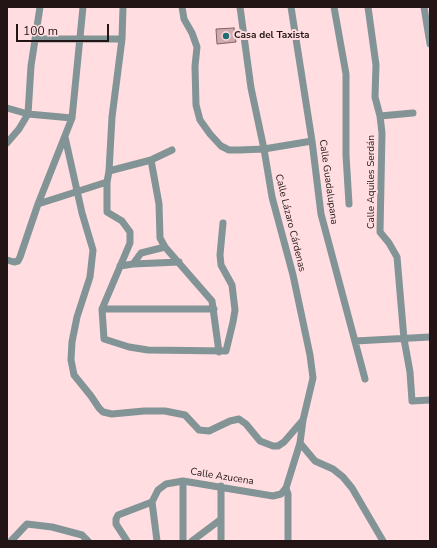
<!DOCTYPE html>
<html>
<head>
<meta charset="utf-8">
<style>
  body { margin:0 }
  #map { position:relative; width:437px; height:548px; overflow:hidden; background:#ffdde0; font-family:"Nunito Sans",sans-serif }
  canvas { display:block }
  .frame { position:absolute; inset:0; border:8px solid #231516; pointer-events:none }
  .scale { position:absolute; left:16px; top:24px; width:93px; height:18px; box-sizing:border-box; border:2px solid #231516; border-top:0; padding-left:5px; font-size:12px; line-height:14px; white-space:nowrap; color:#231516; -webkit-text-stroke:3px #ffdde0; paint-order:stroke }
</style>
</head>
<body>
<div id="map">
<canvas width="437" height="548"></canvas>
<div class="frame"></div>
<div class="scale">100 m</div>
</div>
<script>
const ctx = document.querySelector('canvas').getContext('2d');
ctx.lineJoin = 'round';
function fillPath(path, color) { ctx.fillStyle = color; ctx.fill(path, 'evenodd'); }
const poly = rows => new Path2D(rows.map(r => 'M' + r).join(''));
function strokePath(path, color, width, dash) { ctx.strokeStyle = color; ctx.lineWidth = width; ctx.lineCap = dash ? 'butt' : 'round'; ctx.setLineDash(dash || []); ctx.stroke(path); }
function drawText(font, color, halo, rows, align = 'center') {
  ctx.font = font + ' "Nunito Sans",sans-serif'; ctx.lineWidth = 4; ctx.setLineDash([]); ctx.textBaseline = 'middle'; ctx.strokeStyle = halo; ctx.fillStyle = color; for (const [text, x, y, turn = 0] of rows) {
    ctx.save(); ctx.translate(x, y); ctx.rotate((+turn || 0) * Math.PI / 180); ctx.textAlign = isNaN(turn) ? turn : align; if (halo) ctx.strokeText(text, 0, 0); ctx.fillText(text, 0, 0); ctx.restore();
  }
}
const building = poly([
  [234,28,236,42,217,44,216,29,234,28]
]);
const minor = poly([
  [182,7,184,19,192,33,197,47,195,66,196,105,200,120,210,134,221,146,229,150,239,150,264,149,312,141],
  [240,7,251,88,264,149,272,197,293,275,310,355,313,378,303,420,300,443,286,488,288,494,288,541],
  [291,7,312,141,321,214,365,379],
  [334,7,346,74,346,155,349,204],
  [368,7,376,65,375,97,380,116,382,133,380,232,389,243,397,257,404,339,410,372,412,401,430,400],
  [424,7,430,44],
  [35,39,122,39],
  [7,108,28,114,72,118],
  [380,116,413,113],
  [65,137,82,213,93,250,90,277,77,317,72,342,71,360,74,375,91,396,99,408,103,412,112,414,144,411,165,411,185,415,199,430,209,431,230,421,239,419,246,424,260,441,273,446,278,446,284,442,303,420],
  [7,143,19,129,28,114,31,66,40,7],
  [151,160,159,204,160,238,165,247],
  [109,171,151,160,172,150],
  [107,182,109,171,112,117,122,39,123,7],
  [38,204,107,182,107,212,122,221,130,232,130,243,102,309,104,339,129,347,148,350,226,351,233,322,235,310,232,285,221,265,220,255,223,223],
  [7,260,14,262,18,261,20,257,38,204,72,118,83,7],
  [133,264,179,262],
  [120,266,133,264,141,253,165,247,212,301,219,352],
  [102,309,214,309],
  [355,341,430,337],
  [300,443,315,461,333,469,343,477,352,488,383,541],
  [11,541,27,524,52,527,82,535,88,541],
  [127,541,116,524,116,519,118,515,152,502],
  [157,541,152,502,158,490,166,484,183,481,273,496,281,494,286,488],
  [183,541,183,481],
  [192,541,220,520],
  [221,541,221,486]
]);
const markers = [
  [226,36,4,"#216c74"]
];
const poiNames = [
  ["Casa del Taxista",234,36]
];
const streetNames = [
  ["Calle Guadalupana",328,182,82],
  ["Calle Aquiles Serdán",372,182,-90],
  ["Calle Lázaro Cárdenas",290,223,76],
  ["Calle Azucena",222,477,9]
];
fillPath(building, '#d1aaad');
strokePath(building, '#846064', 1);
strokePath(minor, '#829496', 7);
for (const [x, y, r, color] of markers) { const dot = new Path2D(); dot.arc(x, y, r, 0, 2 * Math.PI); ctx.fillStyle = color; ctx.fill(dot); strokePath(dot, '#ffdde0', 1.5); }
drawText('bold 10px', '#231516', '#ffdde0', poiNames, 'left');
drawText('10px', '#231516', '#ffdde0', streetNames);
</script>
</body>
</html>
